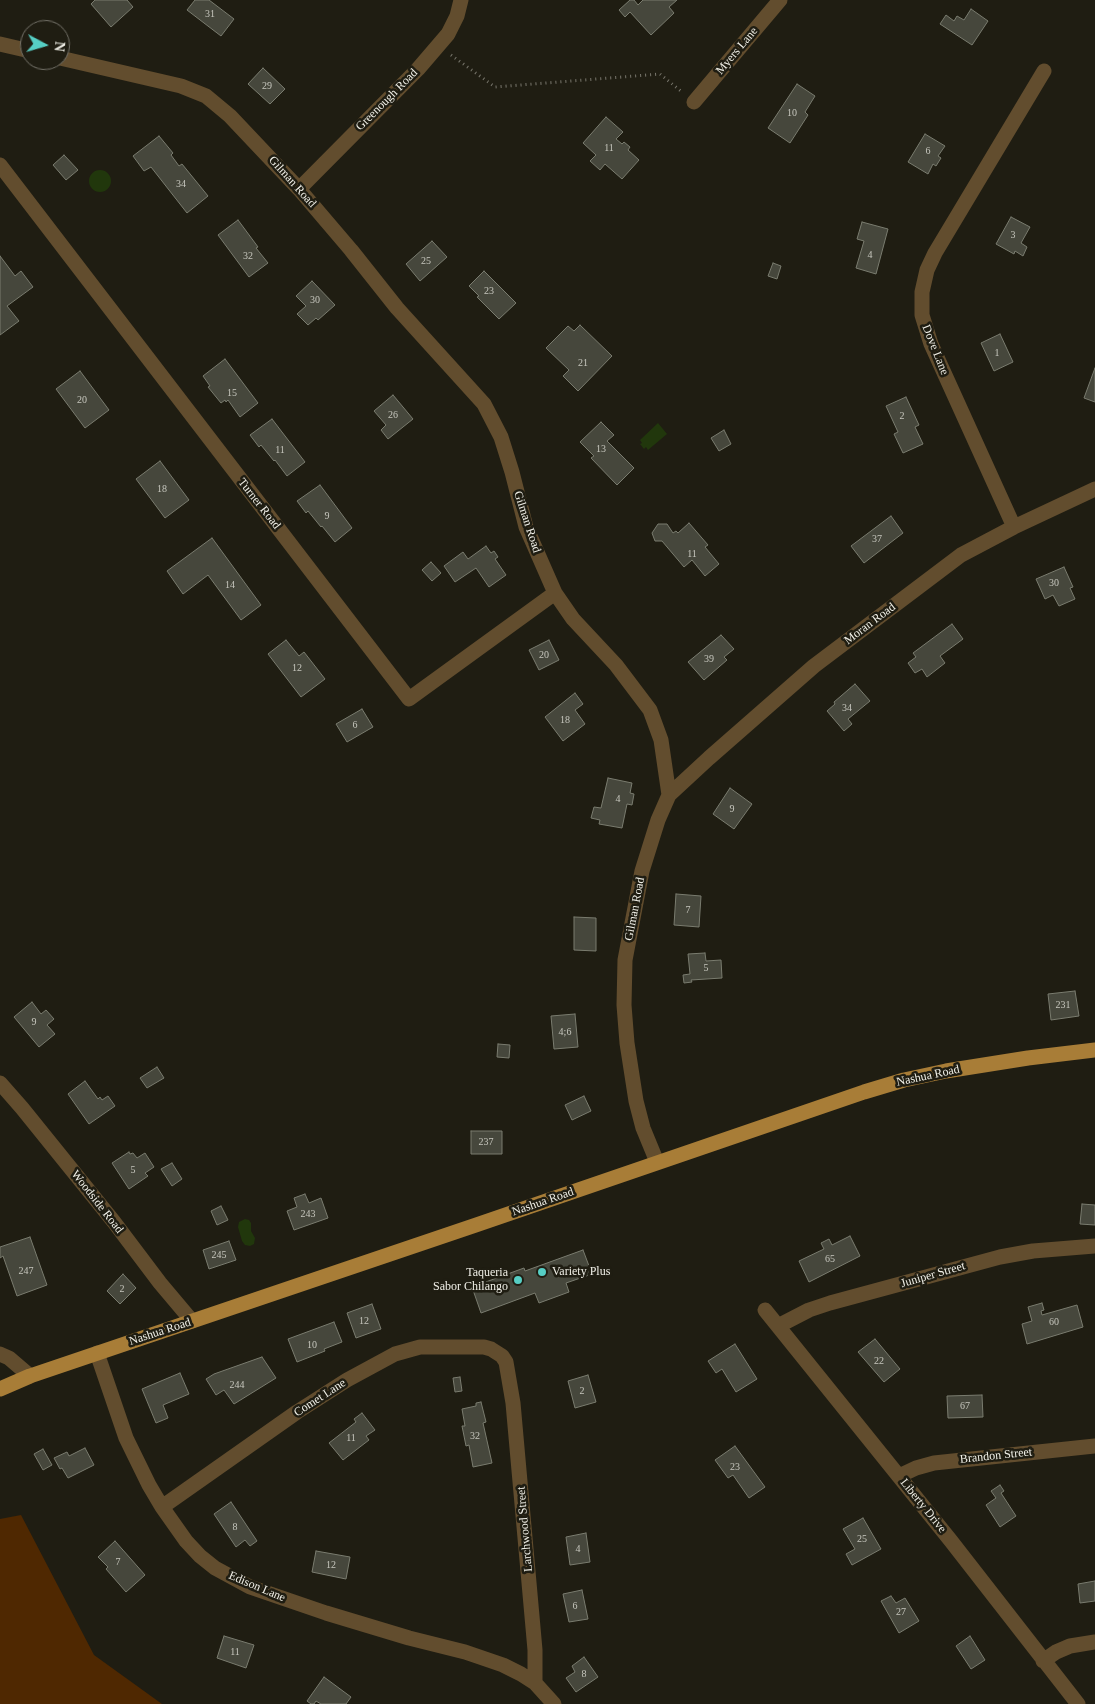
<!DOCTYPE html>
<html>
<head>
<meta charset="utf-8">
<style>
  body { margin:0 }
  #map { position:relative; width:1095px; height:1704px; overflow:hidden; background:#1f1d12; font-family:Georgia,serif }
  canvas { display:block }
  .north { position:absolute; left:20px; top:20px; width:50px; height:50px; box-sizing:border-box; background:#1f1d12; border:1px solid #737168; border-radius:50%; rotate:96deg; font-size:14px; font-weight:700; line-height:20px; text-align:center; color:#f1f0e8 }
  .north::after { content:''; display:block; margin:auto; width:18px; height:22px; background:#56cec4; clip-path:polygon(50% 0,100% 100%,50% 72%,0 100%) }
</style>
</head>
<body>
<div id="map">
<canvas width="1095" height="1704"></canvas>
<div class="north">N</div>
</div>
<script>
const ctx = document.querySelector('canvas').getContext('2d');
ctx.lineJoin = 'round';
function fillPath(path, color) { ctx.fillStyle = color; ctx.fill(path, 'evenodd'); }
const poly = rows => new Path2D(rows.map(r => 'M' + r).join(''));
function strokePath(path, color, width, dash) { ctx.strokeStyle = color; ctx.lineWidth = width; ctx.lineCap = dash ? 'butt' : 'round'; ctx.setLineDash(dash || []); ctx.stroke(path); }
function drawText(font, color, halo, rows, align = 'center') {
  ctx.font = font + ' Georgia,serif'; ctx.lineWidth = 5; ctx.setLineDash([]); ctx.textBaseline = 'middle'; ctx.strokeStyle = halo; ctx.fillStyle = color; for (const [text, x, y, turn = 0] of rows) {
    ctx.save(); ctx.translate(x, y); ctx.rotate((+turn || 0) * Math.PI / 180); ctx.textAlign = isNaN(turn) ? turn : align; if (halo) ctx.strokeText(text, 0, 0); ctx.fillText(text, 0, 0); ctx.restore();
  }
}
const green = poly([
  [21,1515,94,1655,162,1704,0,1704,0,1519]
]);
const water = poly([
  '89 181a11 11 0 1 1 22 0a11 11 0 1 1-22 0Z',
  [658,423,667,434,648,450,646,447,644,449,640,444,642,443,640,440],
  [245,1219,249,1220,251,1223,251,1231,255,1238,254,1244,250,1246,245,1245,242,1241,238,1227,239,1222]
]);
const building = poly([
  [95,0,127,0,133,7,111,27,91,4,95,0],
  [195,0,209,0,234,19,221,36,187,10,195,0],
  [630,0,634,0,638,5,643,0,677,0,669,7,674,13,651,35,630,12,625,17,619,10,630,0],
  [971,9,988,21,972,45,940,24,946,15,954,21,957,16,964,20,971,9],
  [263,68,285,89,270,104,248,84,263,68],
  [797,84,815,96,805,112,808,115,790,143,768,128,797,84],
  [606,117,623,132,616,139,622,144,624,142,630,147,628,150,639,160,622,179,605,164,600,170,590,161,596,155,583,143,606,117],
  [925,134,945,146,938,156,941,158,936,166,933,164,928,174,908,162,925,134],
  [159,136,173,153,171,155,179,166,182,164,208,196,187,213,151,167,144,171,133,156,159,136],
  [64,155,78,170,66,180,53,165,64,155],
  [1011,217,1030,227,1021,243,1027,247,1023,256,1015,251,1014,254,996,244,1011,217],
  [238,220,258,247,256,248,268,263,249,277,218,235,238,220],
  [862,222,888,229,876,274,856,268,864,241,857,239,862,222],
  [432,241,447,257,420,281,406,264,432,241],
  [0,256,15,276,21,271,33,287,7,306,19,321,0,335,0,256],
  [773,263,781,266,777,279,768,276,773,263],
  [484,271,516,303,499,319,477,297,479,296,469,286,484,271],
  [312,281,335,305,318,320,316,318,308,325,297,314,306,306,296,296,312,281],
  [580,325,612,356,578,391,563,376,569,370,546,348,568,326,574,331,580,325],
  [1000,334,1013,362,994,371,981,343,1000,334],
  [225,359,258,403,240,417,228,400,226,402,225,400,221,403,208,387,210,386,203,376,225,359],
  [1095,368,1095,402,1084,398,1095,368],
  [80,371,109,410,85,428,56,389,80,371],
  [393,395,413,419,388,439,381,430,386,425,374,411,393,395],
  [906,397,919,425,915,427,923,444,903,453,894,434,898,432,886,406,906,397],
  [272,419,305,462,287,476,275,460,274,461,261,445,259,447,250,435,272,419],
  [601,422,614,435,607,441,634,468,617,485,591,458,594,456,580,442,601,422],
  [724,430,731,444,719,451,711,438,724,430],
  [160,461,189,500,165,518,136,479,160,461],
  [320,485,352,528,335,542,322,526,321,527,308,511,306,513,297,501,320,485],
  [891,516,903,533,864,563,851,546,891,516],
  [689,523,708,545,705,547,719,564,705,576,692,560,684,567,662,541,655,541,652,533,658,524,667,524,673,533,676,531,678,533,689,523],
  [212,538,261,605,241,620,208,575,183,594,167,571,212,538],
  [486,546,491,553,494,551,498,557,495,559,506,575,489,587,476,568,455,582,444,566,463,552,468,559,486,546],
  [431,562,441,573,432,581,422,570,431,562],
  [1064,567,1073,587,1070,588,1075,599,1059,606,1053,595,1045,599,1036,579,1064,567],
  [952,624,963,639,940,656,945,663,927,677,922,669,915,673,908,663,916,657,913,653,952,624],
  [721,635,734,649,724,657,727,660,704,680,688,662,721,635],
  [286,640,299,656,304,652,325,679,301,697,268,654,286,640],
  [549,640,559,660,539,670,529,650,549,640],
  [855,684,870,701,848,719,852,724,844,731,827,711,835,704,834,702,855,684],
  [575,693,583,704,575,710,585,724,563,741,545,717,575,693],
  [362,709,373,727,347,742,336,724,362,709],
  [608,778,632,783,630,793,634,794,632,805,627,804,622,828,599,824,600,820,591,818,594,807,601,808,608,778],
  [730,788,752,804,734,829,713,814,730,788],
  [676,894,701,896,699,927,674,925,676,894],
  [574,917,596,918,596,951,574,950,574,917],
  [705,953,706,961,721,960,722,978,691,980,692,982,684,983,683,975,690,974,688,954,705,953],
  [1075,991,1079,1016,1051,1020,1048,994,1075,991],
  [32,1002,41,1014,46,1010,54,1019,47,1025,55,1034,39,1047,14,1017,32,1002],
  [575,1014,578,1047,554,1049,551,1016,575,1014],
  [498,1044,510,1045,509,1058,497,1057,498,1044],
  [157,1067,164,1078,147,1088,140,1078,157,1067],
  [85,1081,98,1099,100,1097,102,1100,108,1096,115,1106,89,1124,68,1094,85,1081],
  [584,1096,591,1111,572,1120,565,1105,584,1096],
  [471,1131,502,1131,502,1154,471,1154,471,1131],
  [129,1152,130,1154,133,1153,137,1158,145,1153,154,1167,145,1173,148,1176,129,1189,112,1163,129,1152],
  [172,1163,182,1179,172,1186,161,1169,172,1163],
  [305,1194,309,1203,321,1198,328,1218,294,1230,287,1211,297,1207,294,1198,305,1194],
  [1082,1204,1095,1205,1095,1225,1080,1224,1082,1204],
  [221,1206,228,1220,217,1225,211,1211,221,1206],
  [850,1236,860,1256,809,1282,799,1261,824,1249,821,1243,829,1239,832,1245,850,1236],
  [30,1237,47,1285,17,1296,3,1256,0,1258,0,1247,30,1237],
  [229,1241,236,1260,209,1269,203,1250,229,1241],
  [583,1250,592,1274,566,1283,569,1292,539,1303,535,1293,481,1313,472,1287,524,1268,525,1271,583,1250],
  [123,1274,136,1288,120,1304,107,1291,123,1274],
  [1042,1303,1044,1310,1041,1311,1042,1315,1077,1305,1083,1327,1027,1344,1022,1324,1032,1321,1028,1307,1042,1303],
  [372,1304,381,1329,356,1338,347,1313,372,1304],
  [334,1322,342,1342,324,1349,325,1351,297,1362,288,1339,334,1322],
  [875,1339,900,1369,884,1382,858,1352,875,1339],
  [735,1344,757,1379,736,1392,722,1369,716,1373,708,1361,735,1344],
  [262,1357,276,1378,234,1404,224,1390,216,1395,206,1379,214,1374,262,1357],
  [180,1373,189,1394,163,1405,168,1418,156,1423,142,1389,180,1373],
  [588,1375,596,1402,575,1408,568,1381,588,1375],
  [460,1377,462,1391,455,1392,453,1378,460,1377],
  [982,1395,983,1417,948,1418,947,1396,982,1395],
  [481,1402,486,1422,483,1423,492,1463,473,1467,469,1445,466,1446,462,1426,465,1426,462,1409,476,1406,476,1403,481,1402],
  [362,1413,375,1430,366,1436,369,1440,343,1460,329,1443,356,1422,354,1419,362,1413],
  [735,1446,765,1487,749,1498,733,1475,728,1478,715,1460,735,1446],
  [85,1448,94,1465,68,1478,62,1468,60,1469,54,1458,67,1452,69,1456,85,1448],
  [43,1449,52,1465,43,1470,34,1454,43,1449],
  [1000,1485,1004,1491,1001,1493,1016,1516,1000,1527,986,1505,996,1498,991,1491,1000,1485],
  [231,1502,257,1541,250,1546,245,1540,236,1547,214,1514,231,1502],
  [863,1518,881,1549,852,1565,846,1554,855,1549,843,1529,863,1518],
  [586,1533,590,1562,570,1565,566,1537,586,1533],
  [115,1541,145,1575,126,1592,106,1569,108,1567,98,1557,115,1541],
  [316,1551,350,1557,346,1579,312,1572,316,1551],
  [1095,1581,1095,1601,1080,1603,1078,1584,1095,1581],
  [582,1590,588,1619,569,1622,563,1594,582,1590],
  [891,1596,896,1603,905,1598,919,1621,899,1633,881,1601,891,1596],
  [224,1636,254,1645,246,1668,217,1658,224,1636],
  [970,1636,985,1660,971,1669,956,1646,970,1636],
  [584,1657,598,1677,576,1692,566,1678,575,1672,572,1666,584,1657],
  [324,1677,351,1697,346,1704,321,1704,316,1701,314,1704,311,1704,307,1701,324,1677]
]);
const path = poly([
  [451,55,495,87,660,74,682,92]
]);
const minor = poly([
  [0,44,30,51],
  [60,58,181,86,206,96,230,116,299,189,351,250,397,308,484,404,501,437,512,472,526,527,555,593,573,619,616,665,650,710,661,740,669,795,658,820,642,871,625,960,624,1005,627,1043,636,1101,643,1128,657,1162],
  [694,102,780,0],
  [0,165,409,699,555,593],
  [299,189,418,69,448,34,457,16,461,0],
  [1014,527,931,344,922,315,922,292,927,270,935,253,1044,71],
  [669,795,709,758,814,666,961,555,1014,527,1095,489],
  [0,1083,22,1108,114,1222,160,1283,192,1321],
  [765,1310,951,1541,1078,1704],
  [778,1326,809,1310,830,1303,1000,1257,1033,1251,1095,1246],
  [97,1353,126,1438,149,1485,162,1507,186,1541,200,1556,215,1568,250,1587,326,1613,409,1638,465,1652,503,1665,521,1674,535,1683,554,1704],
  [0,1354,9,1358,30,1376],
  [899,1476,916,1468,934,1463,1095,1446],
  [162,1507,297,1412,347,1380,395,1354,420,1347,484,1347,491,1349,502,1356,506,1362,513,1403,535,1650,535,1683],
  [1043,1661,1056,1652,1070,1646,1095,1642]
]);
const major = poly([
  [0,1389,30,1376,476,1225,864,1092,904,1080,946,1071,1028,1058,1095,1050]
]);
const markers = [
  [542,1272,5,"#56cec4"],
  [518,1280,5,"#56cec4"]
];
const numberNames = [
  ["31",210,14],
  ["29",267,86],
  ["10",792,113],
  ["11",609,148],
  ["6",928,151],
  ["34",181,184],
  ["3",1013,235],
  ["4",870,255],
  ["32",248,256],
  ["25",426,261],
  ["23",489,291],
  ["30",315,300],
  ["1",997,353],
  ["21",583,363],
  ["15",232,393],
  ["20",82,400],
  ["26",393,415],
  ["2",902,416],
  ["13",601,449],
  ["11",280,450],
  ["18",162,489],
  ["9",327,516],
  ["37",877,539],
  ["11",692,554],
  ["30",1054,583],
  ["14",230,585],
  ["20",544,655],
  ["39",709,659],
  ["12",297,668],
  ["34",847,708],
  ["18",565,720],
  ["6",355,725],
  ["4",618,799],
  ["9",732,809],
  ["7",688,910],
  ["5",706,968],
  ["231",1063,1005],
  ["9",34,1022],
  ["4;6",565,1032],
  ["237",486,1142],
  ["5",133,1170],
  ["243",308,1214],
  ["245",219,1255],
  ["65",830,1259],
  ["247",26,1271],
  ["2",122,1289],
  ["12",364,1321],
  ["60",1054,1322],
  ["10",312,1345],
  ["22",879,1361],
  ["244",237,1385],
  ["2",582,1391],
  ["67",965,1406],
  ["32",475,1436],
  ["11",351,1438],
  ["23",735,1467],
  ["8",235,1527],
  ["25",862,1539],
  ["4",578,1549],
  ["7",118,1562],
  ["12",331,1565],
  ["6",575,1606],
  ["27",901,1612],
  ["11",235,1652],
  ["8",584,1674]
];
const streetNames = [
  ["Myers Lane",737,51,-50],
  ["Greenough Road",387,100,-45],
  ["Gilman Road",292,182,48],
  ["Dove Lane",935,350,68],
  ["Turner Road",259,504,52],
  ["Gilman Road",527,522,72],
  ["Moran Road",870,624,-37],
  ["Gilman Road",635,909,-79],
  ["Nashua Road",928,1076,-12],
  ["Woodside Road",97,1202,52],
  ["Nashua Road",543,1202,-19],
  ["Juniper Street",933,1275,-16],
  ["Nashua Road",160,1332,-18],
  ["Comet Lane",320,1398,-33],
  ["Brandon Street",996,1456,-6],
  ["Liberty Drive",923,1506,51],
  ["Larchwood Street",525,1529,-95],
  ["Edison Lane",257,1587,23]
];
const poiNames = [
  ["Variety Plus",552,1272],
  ["Taqueria",508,1273,"right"],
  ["Sabor Chilango",508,1287,"right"]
];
fillPath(green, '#4f2801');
fillPath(water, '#21370c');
fillPath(building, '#46473c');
strokePath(building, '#7a7c6f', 1);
strokePath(path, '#79776d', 3, [1, 4]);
strokePath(minor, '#624d2e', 15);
strokePath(major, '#a87d37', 15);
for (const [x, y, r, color] of markers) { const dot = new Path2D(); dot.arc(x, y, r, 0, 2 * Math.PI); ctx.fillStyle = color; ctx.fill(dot); strokePath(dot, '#1f1d12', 2); }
drawText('10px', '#c6c6bd', null, numberNames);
drawText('12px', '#f1f0e8', '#1f1d12', streetNames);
drawText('12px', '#f1f0e8', '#1f1d12', poiNames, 'left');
</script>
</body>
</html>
